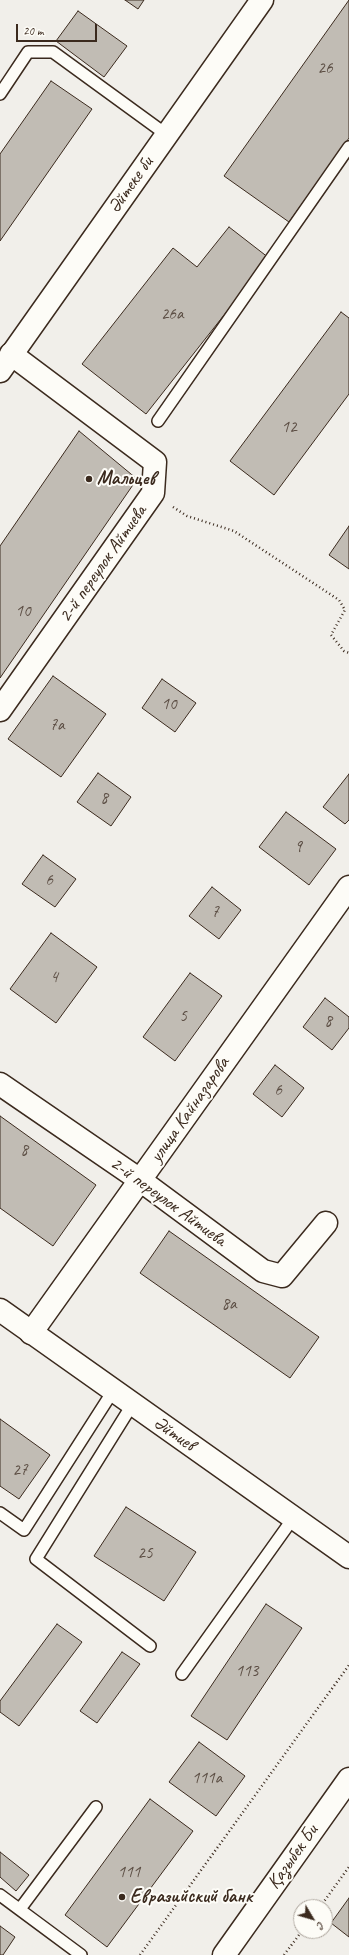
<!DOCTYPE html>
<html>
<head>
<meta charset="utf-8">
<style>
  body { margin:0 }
  #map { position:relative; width:349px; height:1955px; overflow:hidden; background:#f1efea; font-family:Caveat,sans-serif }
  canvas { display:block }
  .north { position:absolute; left:293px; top:1899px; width:40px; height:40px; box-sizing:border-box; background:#fdfcf7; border:1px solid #afa8a0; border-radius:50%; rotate:128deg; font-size:11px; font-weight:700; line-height:16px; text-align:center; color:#3b2a1e }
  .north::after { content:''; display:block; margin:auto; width:14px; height:18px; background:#3b2a1e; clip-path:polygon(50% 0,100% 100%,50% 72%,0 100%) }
  .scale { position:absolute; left:16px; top:24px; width:81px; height:18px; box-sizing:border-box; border:2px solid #3b2a1e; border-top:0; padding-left:5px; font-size:12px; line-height:14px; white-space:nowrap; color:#3b2a1e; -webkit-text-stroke:3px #fdfcf7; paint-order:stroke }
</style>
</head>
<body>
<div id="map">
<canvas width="349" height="1955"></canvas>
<div class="north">С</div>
<div class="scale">20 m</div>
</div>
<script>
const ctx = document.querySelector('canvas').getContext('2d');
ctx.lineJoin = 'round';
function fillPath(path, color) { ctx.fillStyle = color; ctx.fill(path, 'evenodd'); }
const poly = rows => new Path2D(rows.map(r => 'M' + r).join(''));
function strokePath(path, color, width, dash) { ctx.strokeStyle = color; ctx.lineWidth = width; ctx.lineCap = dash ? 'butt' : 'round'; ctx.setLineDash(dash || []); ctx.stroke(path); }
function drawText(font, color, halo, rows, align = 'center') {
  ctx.font = font + ' Caveat,sans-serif'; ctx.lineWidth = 4; ctx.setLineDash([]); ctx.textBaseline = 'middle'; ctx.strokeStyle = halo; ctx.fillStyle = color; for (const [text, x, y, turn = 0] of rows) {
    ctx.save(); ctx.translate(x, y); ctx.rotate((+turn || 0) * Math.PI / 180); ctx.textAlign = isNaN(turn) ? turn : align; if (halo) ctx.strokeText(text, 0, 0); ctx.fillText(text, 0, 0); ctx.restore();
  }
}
const building = poly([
  [125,0,144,0,138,9,125,0],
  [349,0,349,138,289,222,224,176,349,0],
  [78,11,127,46,104,77,56,41,78,11],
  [51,81,92,109,0,241,0,154,51,81],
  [229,227,269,258,146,414,82,364,173,248,197,267,229,227],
  [341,312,349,318,349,394,274,495,230,461,341,312],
  [79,431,137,479,0,678,0,546,79,431],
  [349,526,349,569,329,555,349,526],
  [53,676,106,714,61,777,8,739,53,676],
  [162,679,196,703,175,732,142,708,162,679],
  [98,773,131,797,111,826,77,802,98,773],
  [349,774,349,820,345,824,323,807,349,774],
  [286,812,336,849,309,885,259,847,286,812],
  [43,855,76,879,55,907,22,884,43,855],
  [212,887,241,910,219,939,189,916,212,887],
  [51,933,97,967,56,1023,10,989,51,933],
  [190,973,222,996,175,1061,143,1037,190,973],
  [325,998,349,1017,349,1028,332,1050,303,1027,325,998],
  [275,1065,304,1088,282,1117,253,1094,275,1065],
  [0,1116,96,1185,53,1246,0,1208,0,1116],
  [169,1231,319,1337,290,1378,140,1273,169,1231],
  [0,1419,50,1455,19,1499,0,1486,0,1419],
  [126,1507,196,1552,164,1601,94,1556,126,1507],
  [266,1604,302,1628,227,1740,191,1716,266,1604],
  [57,1624,82,1642,19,1726,0,1712,0,1701,57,1624],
  [122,1652,140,1664,97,1723,80,1711,122,1652],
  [199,1742,245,1776,216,1816,169,1782,199,1742],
  [150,1799,193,1831,107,1947,65,1915,150,1799],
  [0,1852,29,1875,16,1891,0,1877,0,1852],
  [349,1898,349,1937,331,1923,349,1898],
  [0,1926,15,1937,3,1955,0,1955,0,1926]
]);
const path = poly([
  [173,507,187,516,234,531,339,600,345,610,331,635,344,651,349,653],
  [320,1907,349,1867],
  [140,1955,349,1665],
  [284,1955,302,1931]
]);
const lane = poly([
  [0,94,28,52,53,52,167,135],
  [158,421,349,147],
  [132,1405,36,1559,150,1646],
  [0,1513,24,1530,113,1391],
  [182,1674,294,1517],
  [0,1895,81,1955],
  [20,1909,96,1807]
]);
const street = poly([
  [0,710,153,493,155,462,11,354],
  [0,1084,140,1180,263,1271,282,1276,326,1223],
  [31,1333,349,887]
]);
const secondary = poly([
  [0,371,262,0],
  [0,1310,349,1557],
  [224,1955,349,1779]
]);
const markers = [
  [89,479,4,"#3b2a1e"],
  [122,1897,4,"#3b2a1e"]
];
const numberNames = [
  ["26",325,69],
  ["26а",172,315],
  ["12",289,428],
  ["10",23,612],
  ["10",169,705],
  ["7а",57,726],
  ["8",104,799],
  ["9",298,848],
  ["6",49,881],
  ["7",215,913],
  ["4",54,978],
  ["5",183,1017],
  ["8",328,1022],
  ["6",278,1091],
  ["8",24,1151],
  ["8а",229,1305],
  ["27",20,1471],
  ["25",145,1554],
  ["113",247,1672],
  ["111а",207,1779],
  ["111",129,1873]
];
const streetNames = [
  ["Әйтеке би",131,185,-55],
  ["2-й переулок Айтиева",103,564,-55],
  ["улица Кайназарова",190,1110,-55],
  ["2-й переулок Айтиева",168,1202,36],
  ["Әйтиев",174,1434,35],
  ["Қазыбек Би",293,1857,-55]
];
const poiNames = [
  ["Мальцев",97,479],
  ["Евразийский банк",130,1897]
];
fillPath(building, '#c1bcb4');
strokePath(building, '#3b2a1e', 1);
strokePath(lane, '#3b2a1e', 14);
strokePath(street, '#3b2a1e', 25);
strokePath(secondary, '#3b2a1e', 25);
strokePath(path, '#3b2a1e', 2.5, [1, 3]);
strokePath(lane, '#fdfcf7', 11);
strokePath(street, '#fdfcf7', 22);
strokePath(secondary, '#fdfcf7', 22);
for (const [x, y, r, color] of markers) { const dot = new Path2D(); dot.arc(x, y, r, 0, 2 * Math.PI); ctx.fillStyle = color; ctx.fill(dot); strokePath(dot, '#fdfcf7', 1.5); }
drawText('17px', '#5c4e44', null, numberNames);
drawText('19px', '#3b2a1e', '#fdfcf7', streetNames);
drawText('bold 19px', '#3b2a1e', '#fdfcf7', poiNames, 'left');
</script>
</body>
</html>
